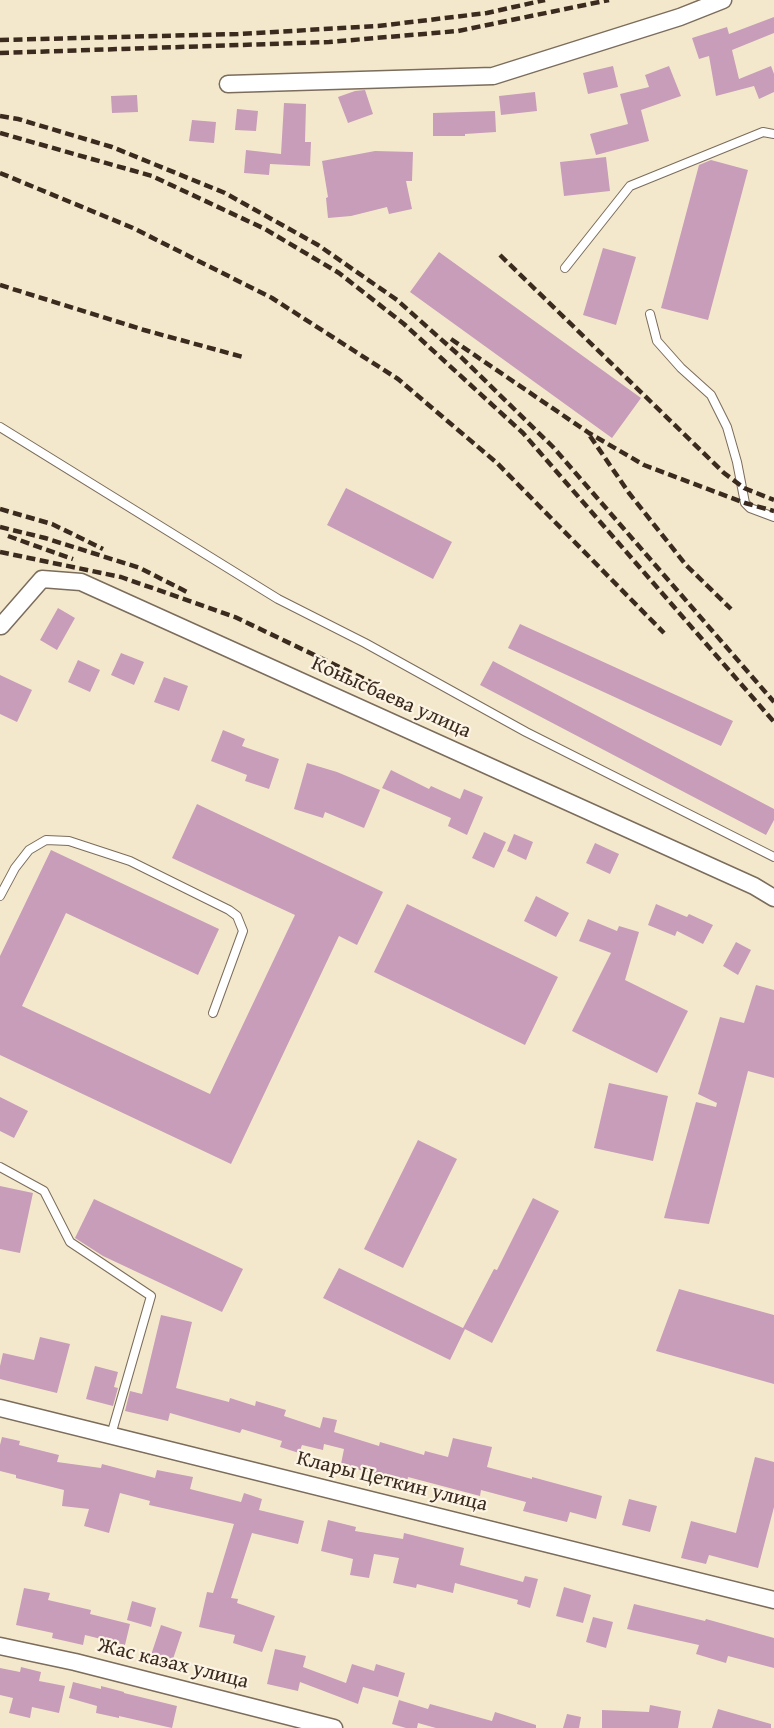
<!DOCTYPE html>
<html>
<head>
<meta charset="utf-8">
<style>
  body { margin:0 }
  canvas { display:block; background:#f3e8cc }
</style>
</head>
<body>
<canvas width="774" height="1728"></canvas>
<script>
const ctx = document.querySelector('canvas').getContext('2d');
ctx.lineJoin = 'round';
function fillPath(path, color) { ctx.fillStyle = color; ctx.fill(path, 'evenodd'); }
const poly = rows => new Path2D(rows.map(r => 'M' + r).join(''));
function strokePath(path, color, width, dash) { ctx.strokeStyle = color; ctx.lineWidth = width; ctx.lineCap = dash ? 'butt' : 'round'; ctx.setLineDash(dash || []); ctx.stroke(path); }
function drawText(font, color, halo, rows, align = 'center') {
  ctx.font = font + ' "Gentium Book Plus",serif'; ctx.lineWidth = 4.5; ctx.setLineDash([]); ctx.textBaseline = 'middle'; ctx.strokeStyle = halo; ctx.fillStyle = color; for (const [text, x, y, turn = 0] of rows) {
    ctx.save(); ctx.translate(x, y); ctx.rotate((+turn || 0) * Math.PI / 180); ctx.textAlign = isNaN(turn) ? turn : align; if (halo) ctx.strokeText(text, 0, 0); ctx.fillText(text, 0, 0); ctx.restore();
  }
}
const building = poly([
  [774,17,774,33,732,50,739,79,771,66,774,74,774,92,759,99,754,86,716,96,709,56,699,59,692,38,727,27,729,34],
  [613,66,618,87,588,94,583,73],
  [669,66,681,96,641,110,649,141,596,155,590,134,628,124,620,94,649,87,645,75],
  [365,90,373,114,348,123,338,97,355,91],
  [535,92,537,111,501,115,499,96],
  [137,95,138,112,112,113,111,96],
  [284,103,306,104,305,142,311,142,310,166,270,164,269,175,244,173,246,150,281,154],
  [237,109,258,111,256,131,235,130],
  [495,111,496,132,465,134,465,136,433,136,433,113],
  [192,120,216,122,214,143,189,141],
  [375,151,413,152,412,181,406,181,412,209,389,214,387,207,351,216,328,218,326,198,328,197,322,161],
  [606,157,610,191,564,196,560,162],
  [711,160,748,170,708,320,661,308,699,165],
  [603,248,636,257,616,325,583,315],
  [439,252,641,398,612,438,410,292],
  [346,488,452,542,433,579,327,525],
  [58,608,75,618,57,650,40,640],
  [520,624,733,721,721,746,508,648],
  [121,653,144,662,134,685,111,675],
  [78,660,100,670,90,692,68,682],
  [493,661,774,809,774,820,766,835,480,685],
  [0,675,32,690,17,722,0,714],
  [164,677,188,686,179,711,154,702],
  [223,730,245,739,242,746,279,759,269,789,245,781,247,775,211,761],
  [307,763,337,772,380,790,364,828,325,812,323,818,294,809],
  [391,770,429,789,431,786,460,799,464,789,483,797,467,835,448,826,451,818,382,788],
  [197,804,383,892,357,945,339,936,231,1164,0,1055,0,956,51,850,219,929,198,975,66,913,22,1006,210,1094,295,915,172,858],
  [484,832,506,842,494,868,472,858],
  [514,834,533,842,526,860,507,851],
  [595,843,619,854,610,874,586,863],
  [536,896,569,913,556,937,524,921],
  [407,904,558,977,525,1045,374,972],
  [656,904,687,917,689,914,713,925,703,944,677,931,675,936,648,925],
  [588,919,617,931,619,926,639,932,625,980,688,1011,657,1073,572,1031,611,953,579,941],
  [736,942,751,950,738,975,723,966],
  [756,985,774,990,774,1078,748,1071,709,1224,664,1218,696,1102,716,1107,717,1103,698,1094,720,1017,744,1023],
  [609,1083,668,1096,653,1161,594,1148],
  [0,1097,28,1111,14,1138,0,1131],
  [418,1140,457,1159,403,1268,364,1249],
  [0,1186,33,1193,20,1253,0,1249],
  [533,1198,559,1211,492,1343,463,1328,494,1269,497,1270],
  [94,1199,243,1269,222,1312,103,1256,75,1238],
  [339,1268,465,1329,450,1360,323,1298],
  [679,1289,774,1315,774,1384,656,1351],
  [161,1315,192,1322,176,1388,229,1402,230,1398,255,1406,256,1401,286,1410,284,1416,320,1428,323,1417,337,1420,334,1432,379,1446,380,1442,424,1455,425,1451,448,1457,453,1438,492,1447,487,1467,532,1479,532,1477,602,1496,596,1519,570,1512,567,1522,523,1511,526,1502,481,1490,480,1496,408,1477,407,1482,360,1470,341,1464,344,1449,324,1444,323,1450,302,1445,299,1453,280,1447,282,1441,242,1429,240,1433,170,1413,168,1421,125,1411,130,1391,142,1394],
  [40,1337,70,1344,57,1393,0,1379,0,1366,3,1353,34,1360],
  [95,1366,118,1372,114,1387,118,1388,113,1406,86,1399],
  [2,1437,20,1441,19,1445,59,1455,57,1462,101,1468,102,1464,155,1478,157,1470,193,1477,190,1489,241,1502,244,1493,262,1499,259,1510,304,1521,298,1544,252,1533,231,1598,238,1599,237,1603,275,1616,262,1652,233,1643,235,1635,199,1627,207,1592,213,1593,234,1524,149,1505,150,1501,120,1493,109,1533,84,1526,89,1509,62,1506,64,1490,16,1478,16,1475,0,1471,0,1445],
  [755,1457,774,1462,774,1507,758,1568,709,1555,706,1564,681,1558,691,1521,736,1533],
  [629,1499,657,1506,650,1532,622,1525],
  [328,1520,356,1527,355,1531,403,1539,404,1533,464,1548,460,1565,523,1582,525,1576,538,1579,530,1608,517,1604,518,1600,455,1583,453,1593,417,1584,416,1588,393,1583,399,1558,374,1554,369,1578,350,1575,353,1559,321,1551],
  [564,1587,591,1595,583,1623,556,1616],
  [24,1588,50,1593,48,1600,91,1610,90,1614,130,1624,125,1645,85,1635,83,1645,52,1638,53,1633,16,1625],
  [132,1601,156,1608,151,1627,127,1620],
  [634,1604,705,1621,706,1619,774,1638,774,1668,728,1656,726,1663,696,1654,699,1645,627,1629],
  [593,1617,613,1622,606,1648,586,1642],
  [161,1625,182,1632,172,1662,151,1655],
  [275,1649,306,1656,303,1667,346,1683,352,1664,374,1671,376,1664,405,1673,398,1697,363,1687,358,1704,300,1682,298,1691,267,1684],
  [21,1667,41,1672,39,1681,65,1686,59,1713,32,1707,30,1718,9,1713,13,1698,0,1695,0,1668,20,1672],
  [73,1682,101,1689,101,1686,124,1692,124,1693,177,1706,172,1728,119,1716,119,1718,96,1713,97,1706,69,1698],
  [399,1700,428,1709,430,1704,492,1721,495,1712,536,1725,536,1728,436,1728,418,1723,417,1728,406,1728,392,1724],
  [650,1705,681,1711,678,1728,602,1728,602,1710,649,1712],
  [718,1709,771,1724,771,1728,712,1728],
  [567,1714,581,1717,579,1728,563,1728]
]);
const service = poly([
  [565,268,630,186,763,132,774,134],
  [650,314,657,341,681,368,711,395,727,427,737,462,745,503,750,508,774,517],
  [0,427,278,599,365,643,526,732,774,857],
  [0,896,15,868,29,850,46,840,69,841,130,861,229,910,237,916,243,931,213,1013],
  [0,1167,44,1191,70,1242,151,1296,111,1435]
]);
const minor = poly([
  [228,84,493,76,680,17,723,0],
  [1,626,42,579,81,582,754,886,774,898],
  [0,1408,774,1600],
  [0,1646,75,1662,334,1728]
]);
const rail = poly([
  [0,40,238,34,378,26,487,13,545,0],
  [0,53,329,42,458,31,609,0],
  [0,116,18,119,112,147,225,193,318,245,397,300,461,357,553,447,774,702],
  [0,133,152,176,265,229,339,273,404,324,523,433,774,722],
  [0,173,133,228,272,298,398,379,497,463,664,633],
  [500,255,724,473,744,488,774,500],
  [0,285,144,330,243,357],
  [451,339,589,433,644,465,745,503,774,511],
  [590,436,629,493,686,565,731,609],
  [0,509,52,524,103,549],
  [0,527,45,538,140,568,189,593],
  [8,536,73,559],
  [0,552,121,577,235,617,377,685]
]);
const streetNames = [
  ["Конысбаева улица",391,698,24],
  ["Клары Цеткин улица",392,1482,14],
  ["Жас казах улица",173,1664,14]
];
fillPath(building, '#c89db9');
strokePath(service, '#7b6c5b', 10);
strokePath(minor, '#7b6c5b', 19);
strokePath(service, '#fff', 8);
strokePath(minor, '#fff', 16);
strokePath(rail, '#3b2a1e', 4.5, [9, 4.5]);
drawText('21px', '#3b2a1e', '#fcf5e5', streetNames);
</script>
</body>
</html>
